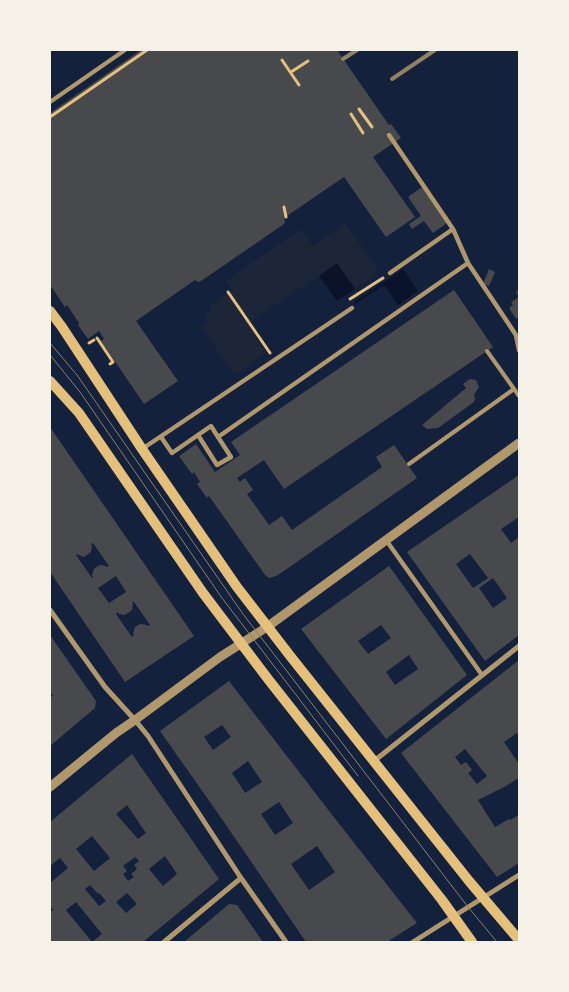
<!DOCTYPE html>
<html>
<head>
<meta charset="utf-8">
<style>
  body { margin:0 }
  #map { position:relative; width:569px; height:992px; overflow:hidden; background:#14213d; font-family:Poppins,sans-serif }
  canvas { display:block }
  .frame { position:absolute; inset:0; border:51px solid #f6f1e7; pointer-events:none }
</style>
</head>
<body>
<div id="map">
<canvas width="569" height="992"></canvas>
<div class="frame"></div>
</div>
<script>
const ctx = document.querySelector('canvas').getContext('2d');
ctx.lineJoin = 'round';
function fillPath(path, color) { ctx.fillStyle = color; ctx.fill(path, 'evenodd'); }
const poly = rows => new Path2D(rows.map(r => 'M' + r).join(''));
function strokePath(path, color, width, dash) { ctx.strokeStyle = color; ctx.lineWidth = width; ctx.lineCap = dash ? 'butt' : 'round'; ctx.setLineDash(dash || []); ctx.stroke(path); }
const green = poly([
  [345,223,379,272,355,289,337,264,247,324,266,353,234,375,201,326,209,321,205,314,212,309,210,305,232,290,226,281,301,229,313,246]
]);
const water = poly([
  [337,263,355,289,337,301,319,276],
  [403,269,418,291,398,305,384,285,355,304,354,302]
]);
const building = poly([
  [141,50,337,50,389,125,391,124,401,138,373,157,415,217,386,237,344,177,284,218,285,221,284,224,201,281,198,282,195,280,136,321,178,381,144,404,101,341,104,339,99,331,88,339,78,325,79,323,67,305,65,307,50,285,50,113],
  [422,187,447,223,433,233,424,221,412,229,409,224,421,216,408,197],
  [489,269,495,272,489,286,483,284],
  [454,290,493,347,284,489,264,460,237,478,240,482,245,478,253,490,247,494,269,525,282,516,292,530,382,467,376,457,394,445,417,478,281,573,276,576,269,578,265,575,209,496,207,498,197,484,200,482,194,472,192,474,179,456,196,444,215,472,240,455,231,442],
  [519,290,519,317,516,319,509,308,513,305,511,302,519,297,516,292],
  [470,379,476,380,479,387,474,395,475,399,474,402,438,428,427,429,422,425,466,388,463,384],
  [50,427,194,636,125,682,50,572],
  [93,543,109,566,107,567,106,566,99,565,94,569,92,575,93,577,92,578,76,555,78,554,79,555,84,557,91,552,92,546,91,544],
  [116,576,126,592,109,603,98,588],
  [134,602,150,625,148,626,147,625,140,624,135,627,133,634,134,635,132,637,116,614,118,612,119,614,125,615,132,610,133,604,132,603],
  [519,475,519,517,501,529,511,543,519,537,519,635,485,661,407,552],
  [470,554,488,578,473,588,456,564],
  [493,578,507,598,493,608,479,588],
  [389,566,467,675,386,739,301,629],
  [381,625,391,638,368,654,358,641],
  [409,655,418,669,395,685,386,672],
  [50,635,96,701,95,708,50,746,50,697,53,696,50,692],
  [519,660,519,736,517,733,504,742,519,764,519,778,506,786,478,800,495,827,509,819,510,820,519,815,519,863,497,877,401,753],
  [465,749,487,776,477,784,468,773,472,770,466,762,461,765,455,757],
  [229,681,333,816,417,923,387,942,306,942,224,822,160,731],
  [222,725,231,737,213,750,204,737],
  [248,761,262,782,245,793,232,773],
  [279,802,293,823,275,835,261,814],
  [317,846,335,872,309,890,291,864],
  [132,754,219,879,143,942,50,942,50,912,53,910,50,906,50,883,68,868,60,858,50,866,50,822],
  [127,805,146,833,138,839,116,814],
  [92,836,110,858,94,871,76,849],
  [165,856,177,874,163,886,149,869],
  [135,857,139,861,134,865,137,869,131,874,134,877,128,881,123,874,127,871,123,866],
  [90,885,98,894,99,893,106,901,99,906,85,889],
  [127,893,137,904,126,913,116,902],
  [76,902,102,934,92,942,66,910],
  [229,904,237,905,263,942,184,942]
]);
const path = poly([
  [282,60,299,85],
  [291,72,308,61],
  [359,109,372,127],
  [351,114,363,133],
  [50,117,147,50],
  [284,207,286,217],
  [228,292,270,353],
  [350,299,383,278],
  [97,338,113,362,110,364],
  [89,343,94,340]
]);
const service = poly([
  [50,102,125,50],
  [487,351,519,396],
  [409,464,514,389]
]);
const pedestrian = poly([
  [389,135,453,229,468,263,516,335,519,350],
  [390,273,453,229],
  [198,435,217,465,231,457,218,437],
  [161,437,172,453,211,426,218,437,468,263],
  [142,449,352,308],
  [386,540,482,675]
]);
const minor = poly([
  [50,610,105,687,135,720,148,736,241,878,286,942],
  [374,761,519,646],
  [164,942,241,878],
  [413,942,519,875]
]);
const tertiary = poly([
  [50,787,116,733,135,720,220,657,267,627,519,443]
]);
const secondary = poly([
  [50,311,62,327,142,449,237,587,291,657,469,881,519,940],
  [50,381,79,413,203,593,268,679,442,900,472,942]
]);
const tram = poly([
  [50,343,77,375,243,614,468,907,497,942],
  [50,355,80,392,222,598,358,776]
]);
const rail = poly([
  [343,59,357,50],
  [392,79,435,50]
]);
fillPath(green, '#1d2539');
fillPath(water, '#0b132b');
fillPath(building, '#48494c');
strokePath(path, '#e5c07b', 3);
strokePath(service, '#b1986c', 4);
strokePath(pedestrian, '#b1986c', 4.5);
strokePath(minor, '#b1986c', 5);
strokePath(tertiary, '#b1986c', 9);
strokePath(secondary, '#e5c07b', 10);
strokePath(tram, '#918062', 1);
strokePath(rail, '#918062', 4);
</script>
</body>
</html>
